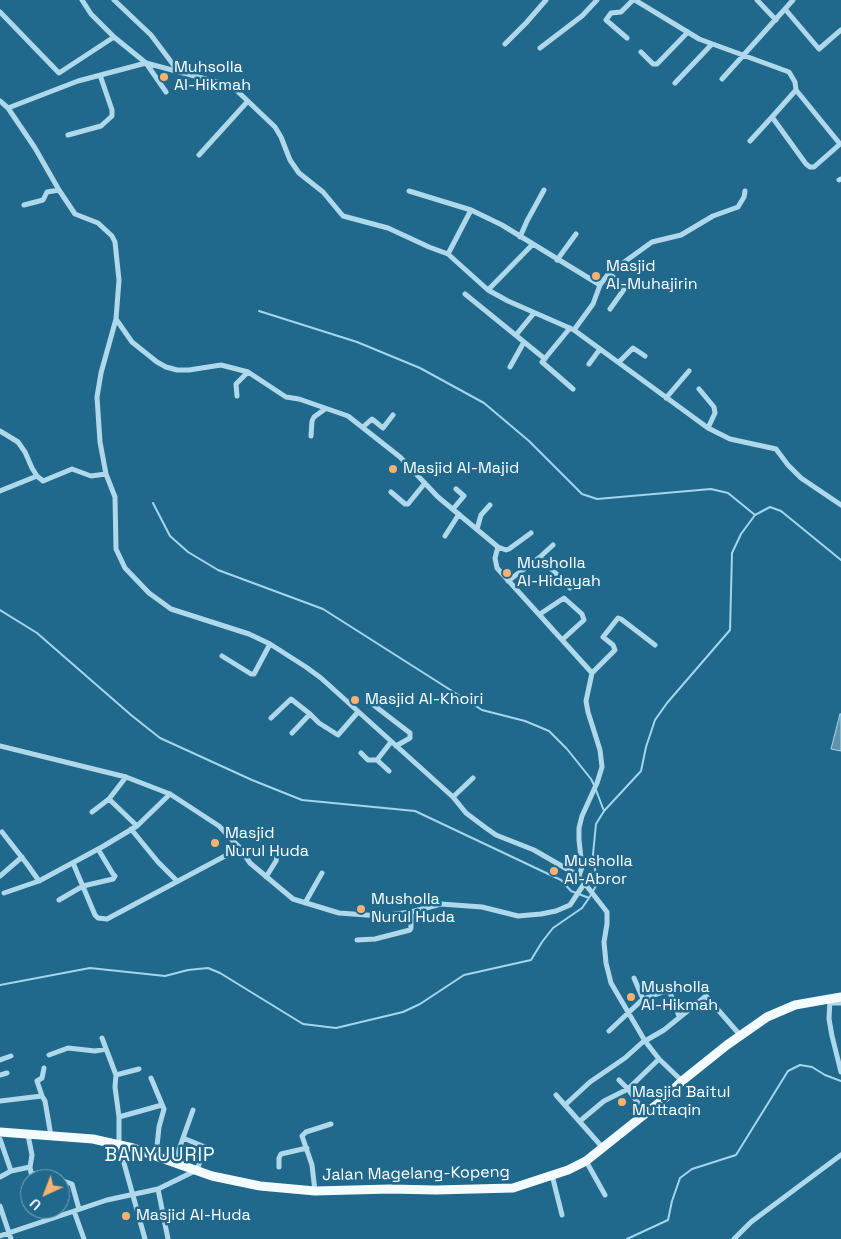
<!DOCTYPE html>
<html>
<head>
<meta charset="utf-8">
<style>
  body { margin:0 }
  #map { position:relative; width:841px; height:1239px; overflow:hidden; background:#21698c; font-family:"Space Grotesk",sans-serif }
  canvas { display:block }
  .north { position:absolute; left:20px; top:1169px; width:50px; height:50px; box-sizing:border-box; background:#21698c; border:1px solid #7aa5ba; border-radius:50%; rotate:223deg; font-size:14px; font-weight:700; line-height:20px; text-align:center; color:#fff }
  .north::after { content:''; display:block; margin:auto; width:18px; height:22px; background:#f8b170; clip-path:polygon(50% 0,100% 100%,50% 72%,0 100%) }
</style>
</head>
<body>
<div id="map">
<canvas width="841" height="1239"></canvas>
<div class="north">U</div>
</div>
<script>
const ctx = document.querySelector('canvas').getContext('2d');
ctx.lineJoin = 'round';
function fillPath(path, color) { ctx.fillStyle = color; ctx.fill(path, 'evenodd'); }
const poly = rows => new Path2D(rows.map(r => 'M' + r).join(''));
function strokePath(path, color, width, dash) { ctx.strokeStyle = color; ctx.lineWidth = width; ctx.lineCap = dash ? 'butt' : 'round'; ctx.setLineDash(dash || []); ctx.stroke(path); }
function drawText(font, color, halo, rows, align = 'center') {
  ctx.font = font + ' "Space Grotesk",sans-serif'; ctx.lineWidth = 5; ctx.setLineDash([]); ctx.textBaseline = 'middle'; ctx.strokeStyle = halo; ctx.fillStyle = color; for (const [text, x, y, turn = 0] of rows) {
    ctx.save(); ctx.translate(x, y); ctx.rotate((+turn || 0) * Math.PI / 180); ctx.textAlign = isNaN(turn) ? turn : align; if (halo) ctx.strokeText(text, 0, 0); ctx.fillText(text, 0, 0); ctx.restore();
  }
}
const water = poly([
  [840,714,841,714,841,751,831,749,840,714]
]);
const stream = poly([
  [259,311,357,342,420,368,484,403,529,441,582,494,597,499,711,489,728,493,755,515],
  [153,503,170,536,188,552,218,570,323,609,482,710,525,721,549,731,567,749,591,779,594,785],
  [0,610,37,633,131,715,160,738,252,780,302,800,415,811,561,880,571,891,589,898],
  [596,790,604,811],
  [0,985,90,968,165,976,188,970,208,968,220,973,303,1024,336,1028,403,1012,420,1004,464,975,531,960,542,942,553,928,582,908,589,898,597,884,593,854,596,824,604,811,641,771,646,747,655,720,667,703,730,630,732,553,741,534,755,515,770,507,781,511,841,560],
  [627,1239,668,1220,672,1201,680,1178,692,1169,736,1155,788,1071,800,1065,812,1067,825,1075,841,1081]
]);
const street = poly([
  [82,0,91,14,114,37,146,63,166,92],
  [114,0,151,35,178,71],
  [635,0,699,39,789,72,795,82,796,90,772,117,806,164,810,167,814,167,840,144,796,90],
  [757,0,776,20],
  [785,9,819,49,841,30],
  [0,12,59,73,114,37],
  [627,38,606,20,611,13,621,12,633,0],
  [505,44,526,23,546,0],
  [540,48,582,16,597,0],
  [641,52,653,64,657,64,688,32],
  [722,79,793,0],
  [675,83,712,44],
  [0,101,8,108,35,148,59,190,75,214,98,223,112,236,115,242,119,280,116,319,101,373,97,397,100,442,106,474,115,497,116,549,125,568,149,593,171,609,249,634,270,644,306,667,321,678,453,797,466,813,486,828,496,835,534,850,579,876,607,912,607,924,604,942,606,963,611,983,645,1041,659,1059,682,1081],
  [8,108,78,81,146,63,232,86,275,127,281,137,290,160,299,173,323,192,343,216,388,228,429,247,448,254,488,290,508,301,574,330,708,428,730,439,776,449,788,465,801,478,841,505],
  [68,135,101,126,112,116,112,110,100,75],
  [750,141,772,117],
  [199,155,248,101],
  [839,180,841,179],
  [409,191,471,210],
  [24,205,43,200,47,192,59,190],
  [520,237,527,221,544,190],
  [448,254,471,210,502,225,600,285,593,304,574,330],
  [557,260,576,234],
  [609,273,625,288,610,309],
  [600,285,609,273,652,242,681,235,713,216,738,207,744,197,745,191],
  [488,290,532,245],
  [465,294,545,359],
  [116,319,132,342,157,362,166,367,177,370,189,370,221,365,248,372,286,397,299,399,348,416,400,457,438,497,498,547,495,558,497,568,592,673,586,701,588,712,600,750,602,767,597,783,582,816,579,828,579,840,582,867,579,876],
  [570,328,542,362,573,389],
  [516,335,534,313],
  [619,362,633,348,645,356],
  [589,364,600,349],
  [510,367,524,342],
  [699,389,714,407,715,413,708,428],
  [237,396,236,384,248,372],
  [666,398,689,371],
  [363,427,372,419,383,428,393,415],
  [0,431,18,442,25,452,32,468,37,476,43,481,72,469,91,476,106,474],
  [311,436,312,421,314,417,325,409],
  [0,491,37,476],
  [391,492,405,504,408,504,425,483],
  [453,509,464,496,456,489],
  [477,529,481,515,490,505],
  [445,536,459,514],
  [498,547,506,550,509,549,531,533],
  [540,557,553,545],
  [508,581,540,557,570,588],
  [540,614,564,598,582,614,584,620,563,639],
  [222,656,251,674,254,674,270,644],
  [592,673,615,650,613,645,603,637,618,618,621,619,655,645],
  [367,700,410,733,410,738,396,746],
  [271,718,291,699,310,714],
  [292,733,310,714,319,723,338,735,358,712],
  [0,746,126,777,170,794,219,826,240,848,250,863,293,899,339,913,380,916,411,912,441,904,482,907,518,916,541,914,556,911,570,905,584,884],
  [361,753,368,760,377,760],
  [389,771,377,760,391,742],
  [453,797,473,778],
  [109,799,137,826],
  [92,812,109,799,126,777],
  [131,829,158,862,177,881],
  [2,832,27,864,39,881,102,847,137,826,170,794],
  [73,863,95,915,98,918,107,919,240,848],
  [0,876,22,857],
  [266,877,276,861,278,851],
  [4,893,39,881],
  [59,900,83,886,113,879,115,876,113,874,98,849],
  [305,903,322,873],
  [357,940,375,939,410,930,411,928,411,912],
  [634,978,643,999],
  [830,999,829,1019,832,1036,841,1072],
  [830,1003,841,1003],
  [609,1031,643,999,669,990,679,1016],
  [102,1038,116,1075],
  [645,1041,664,1030,706,996,740,1035],
  [49,1055,68,1048,95,1051,106,1049],
  [0,1060,11,1056],
  [139,1069,116,1075,115,1087,119,1117,119,1145,145,1239],
  [0,1075,7,1073],
  [151,1078,164,1109,159,1127,156,1156],
  [619,1080,628,1089,645,1113],
  [556,1095,603,1148],
  [42,1096,45,1101,51,1136],
  [0,1101,42,1096,37,1081,42,1078,44,1068],
  [565,1105,590,1082,625,1058,645,1040],
  [119,1117,162,1105],
  [580,1121,604,1101,628,1089,659,1059],
  [28,1135,32,1155,30,1167],
  [0,1139,11,1171],
  [586,1161,605,1195],
  [175,1162,183,1138],
  [279,1167,279,1158,281,1154,307,1148],
  [552,1175,562,1215],
  [0,1177,11,1171,30,1167,31,1173,56,1179],
  [60,1180,72,1184,79,1209],
  [158,1189,168,1239],
  [315,1191,312,1165,302,1136,306,1132,331,1124],
  [0,1206,11,1239],
  [74,1211,84,1239],
  [0,1236,107,1200,158,1189,197,1170,205,1147,183,1138,193,1110],
  [734,1239,751,1222,841,1155]
]);
const primary = poly([
  [0,1132,93,1139,133,1148,212,1176,260,1186,315,1191,390,1189,436,1190,513,1188,568,1170,586,1161,665,1098,682,1081,727,1045,767,1017,795,1005,841,997]
]);
const markers = [
  [164,77,5,"#f8b170"],
  [596,276,5,"#f8b170"],
  [393,469,5,"#f8b170"],
  [507,573,5,"#f8b170"],
  [355,700,5,"#f8b170"],
  [215,843,5,"#f8b170"],
  [554,871,5,"#f8b170"],
  [361,909,5,"#f8b170"],
  [631,997,5,"#f8b170"],
  [622,1102,5,"#f8b170"],
  [126,1216,5,"#f8b170"]
];
const poiNames = [
  ["Muhsolla",174,68],
  ["Al-Hikmah",174,86],
  ["Masjid",606,267],
  ["Al-Muhajirin",606,285],
  ["Masjid Al-Majid",403,469],
  ["Musholla",517,564],
  ["Al-Hidayah",517,582],
  ["Masjid Al-Khoiri",365,700],
  ["Masjid",225,834],
  ["Nurul Huda",225,852],
  ["Musholla",564,862],
  ["Al-Abror",564,880],
  ["Musholla",371,900],
  ["Nurul Huda",371,918],
  ["Musholla",641,988],
  ["Al-Hikmah",641,1006],
  ["Masjid Baitul",632,1093],
  ["Muttaqin",632,1111],
  ["Masjid Al-Huda",136,1216]
];
const streetNames = [
  ["Jalan Magelang-Kopeng",416,1174,-1]
];
const quarterNames = [
  ["BANYUURIP",160,1156]
];
fillPath(water, '#6392aa');
strokePath(water, '#a3d6ed', 1);
strokePath(stream, '#a3d6ed', 2);
strokePath(street, '#afd9eb', 5);
strokePath(primary, '#f4fbfe', 9);
for (const [x, y, r, color] of markers) { const dot = new Path2D(); dot.arc(x, y, r, 0, 2 * Math.PI); ctx.fillStyle = color; ctx.fill(dot); strokePath(dot, '#21698c', 2); }
drawText('16px', '#fff', '#21698c', poiNames, 'left');
drawText('16px', '#fff', '#21698c', streetNames);
ctx.letterSpacing = '1px';
drawText('19px', '#fff', '#21698c', quarterNames);
ctx.letterSpacing = '0px';
</script>
</body>
</html>
